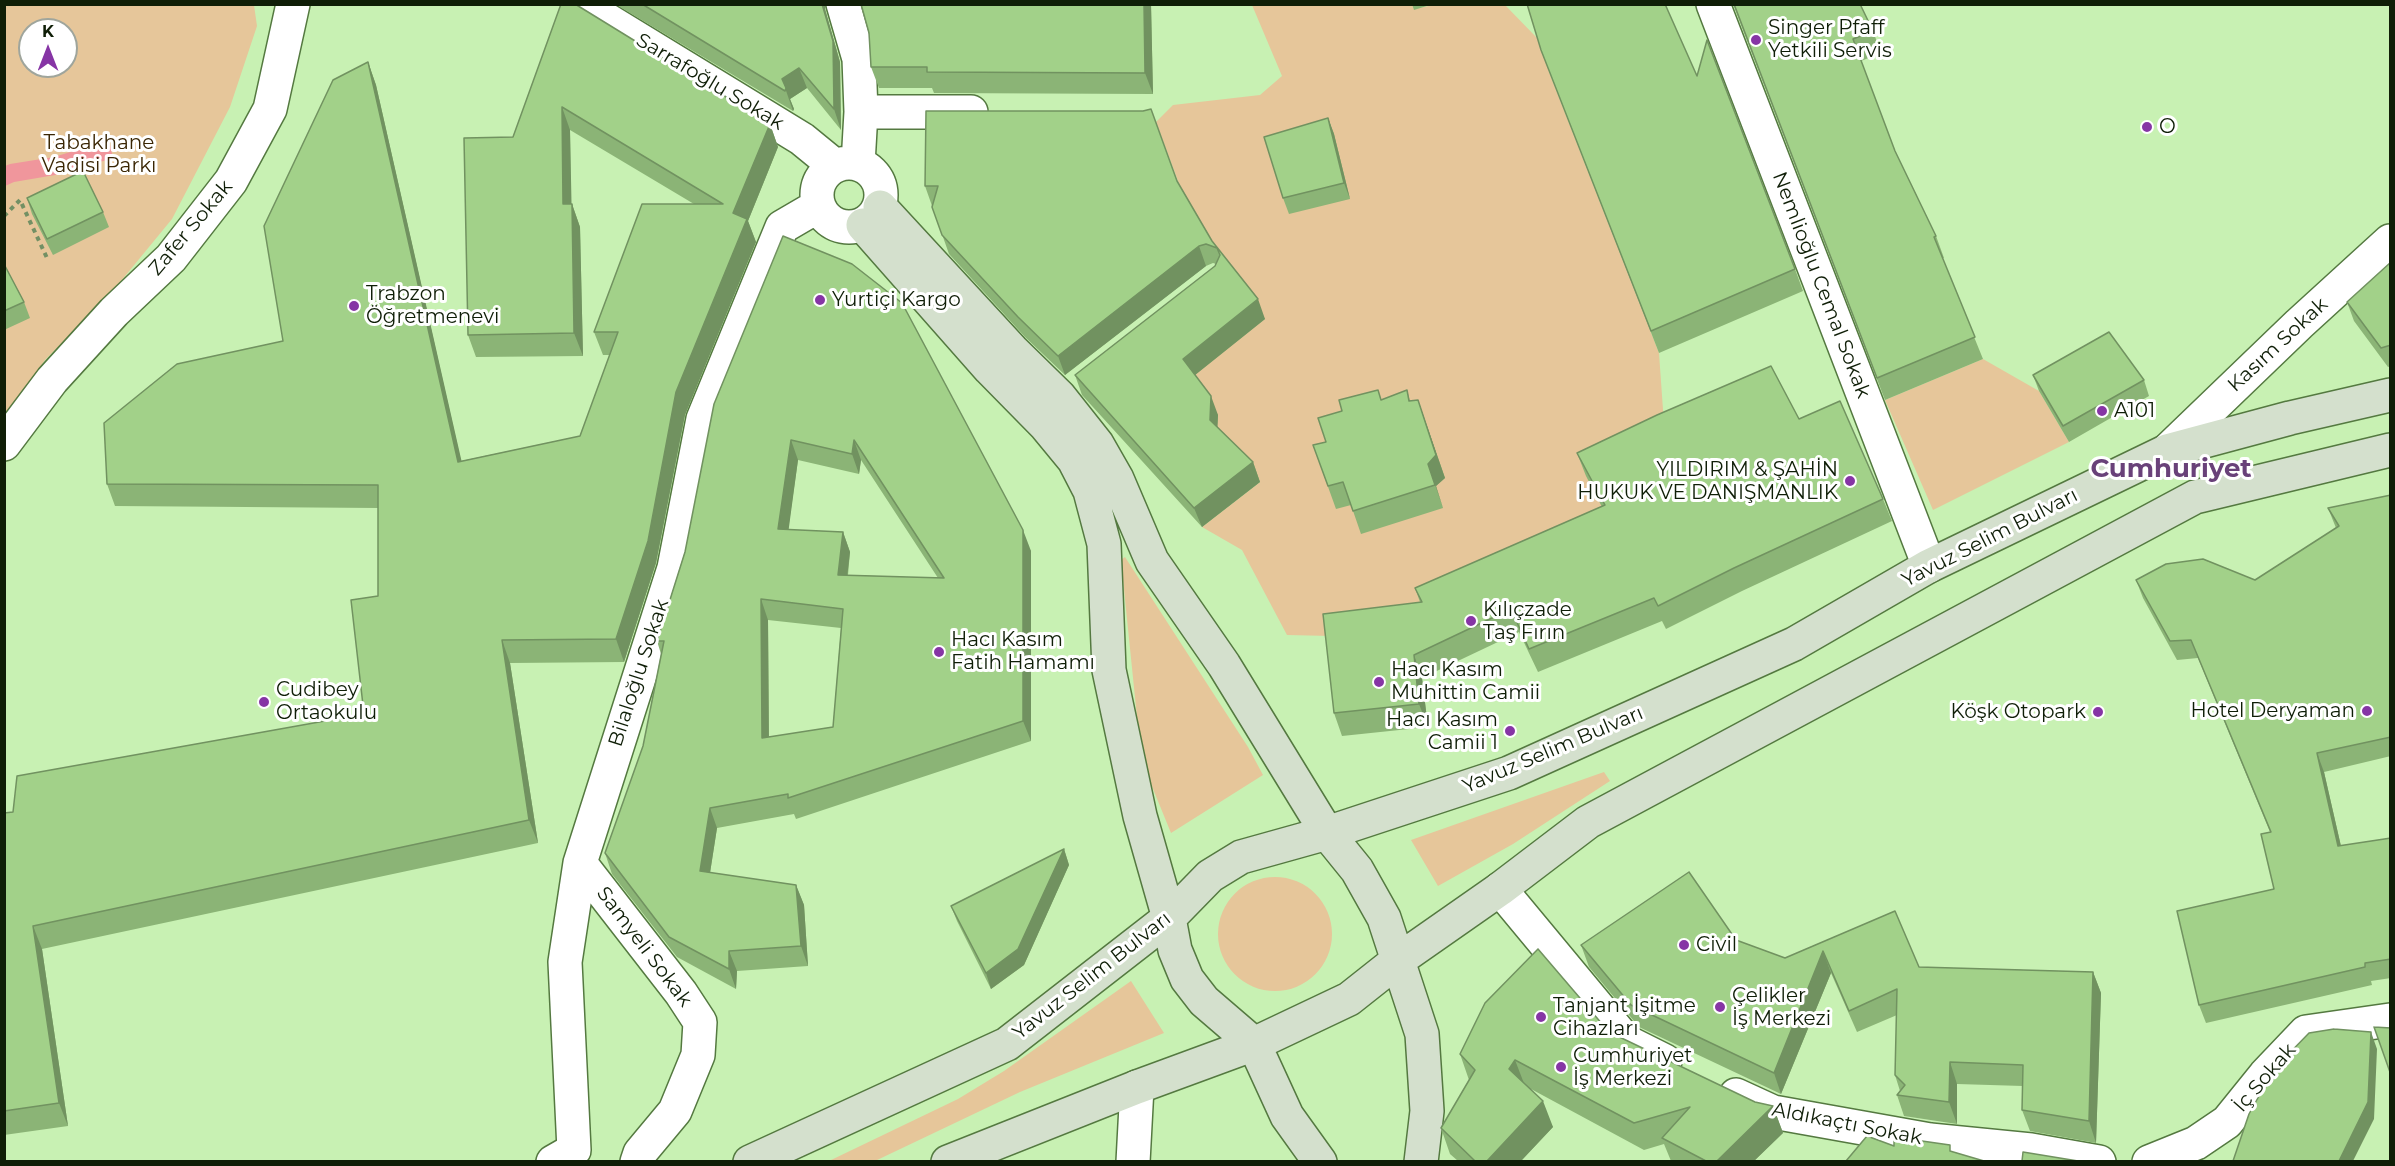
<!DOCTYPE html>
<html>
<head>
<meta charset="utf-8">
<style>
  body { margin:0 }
  #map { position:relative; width:2395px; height:1166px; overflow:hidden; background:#c8f1b3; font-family:Montserrat,sans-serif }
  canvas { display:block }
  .frame { position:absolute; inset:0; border:6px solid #0f1e07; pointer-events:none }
  .north { position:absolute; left:18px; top:18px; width:60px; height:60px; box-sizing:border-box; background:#fff; border:2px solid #9fa59c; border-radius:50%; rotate:0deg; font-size:16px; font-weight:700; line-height:24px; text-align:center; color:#0f1e07 }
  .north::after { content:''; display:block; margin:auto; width:21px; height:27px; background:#8635a5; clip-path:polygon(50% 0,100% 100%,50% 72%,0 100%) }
</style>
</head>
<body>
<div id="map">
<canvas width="2395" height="1166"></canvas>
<div class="frame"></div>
<div class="north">K</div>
</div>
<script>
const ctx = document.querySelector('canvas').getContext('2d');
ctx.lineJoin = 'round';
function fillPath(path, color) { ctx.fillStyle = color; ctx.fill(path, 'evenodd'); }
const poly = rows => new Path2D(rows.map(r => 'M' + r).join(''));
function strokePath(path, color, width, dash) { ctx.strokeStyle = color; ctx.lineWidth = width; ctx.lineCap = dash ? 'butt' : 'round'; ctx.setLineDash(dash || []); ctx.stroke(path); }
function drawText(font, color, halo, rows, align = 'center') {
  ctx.font = font + ' Montserrat,sans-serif'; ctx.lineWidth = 6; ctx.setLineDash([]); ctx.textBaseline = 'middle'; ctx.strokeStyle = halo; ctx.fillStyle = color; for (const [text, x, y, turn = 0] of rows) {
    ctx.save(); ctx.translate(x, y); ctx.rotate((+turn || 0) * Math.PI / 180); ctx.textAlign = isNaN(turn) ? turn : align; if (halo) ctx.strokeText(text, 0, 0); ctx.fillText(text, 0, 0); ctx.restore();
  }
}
const green = poly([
  [1412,4,1414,9,1433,5,1505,5,1539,40,1549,72,1659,353,1665,438,1608,520,1586,540,1331,636,1287,635,1242,550,1202,527,1260,482,1217,439,1190,379,1231,275,1185,200,1156,122,1173,105,1260,95,1282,76,1252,5],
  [4,5,254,5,257,26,230,107,172,219,112,292,45,360,5,419],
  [30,30,66,30,66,66,30,66],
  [1983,359,2039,391,2069,442,1933,510,1885,400],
  [1125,557,1248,747,1263,775,1171,833,1151,784,1137,717,1121,560],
  [1604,772,1610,781,1513,844,1438,886,1411,840],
  '1218 934a57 57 0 1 1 114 0a57 57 0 1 1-114 0Z',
  [1131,981,1164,1033,1020,1092,875,1161,829,1161,958,1099,1004,1071]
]);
const water = poly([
  [109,140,113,158,61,174,14,182,5,186,5,166,10,164,54,157]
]);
const path = poly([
  [4,216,20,200,47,258]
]);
const street = poly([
  [581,4,802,139,835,166],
  [843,4,859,59,861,112,858,164],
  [1713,4,1929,566],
  [861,112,971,112],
  '817 195a32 32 0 1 1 64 0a32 32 0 1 1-64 0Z',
  [4,444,52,380,114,312,171,258,231,181,270,109,293,4],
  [2167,451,2299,324,2390,241],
  [580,863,681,993,700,1022,698,1055,675,1111,640,1153,637,1162],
  [1500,889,1627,1042,1665,1061],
  [1736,1095,1773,1112,1930,1140,2031,1150,2099,1162],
  [553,1162,574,1150,565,962,580,863,674,568,703,419,782,227,818,206],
  [1133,1162,1137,1087],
  [2149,1162,2196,1143,2227,1122,2265,1075,2306,1032,2390,1020]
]);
const secondary = poly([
  [880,207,1012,350,1059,396,1097,444,1117,479,1152,561,1224,665,1327,833,1357,870,1384,918,1422,1034,1427,1111,1421,1162],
  [863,225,990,369,1046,426,1074,460,1090,491,1104,544,1109,670,1140,816,1169,918,1175,950,1187,979,1204,1001,1254,1044,1287,1116,1320,1162],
  [750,1162,1007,1044,1169,918,1210,876,1241,857,1327,833,1509,773,1794,644,1929,566,2167,451,2290,418,2390,395],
  [948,1162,1137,1087,1254,1044,1349,999,1397,961,1500,889,1588,822,2195,497,2390,450]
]);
const wall = poly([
  [561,4,770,124,778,147,748,221,756,242,685,415,656,563,624,662,510,663,538,843,42,949,68,1126,4,1135,4,813,13,812,364,714,378,596,378,508,115,506,107,484,283,341,368,62,376,85,461,461,580,436,610,355,603,355,594,332,694,204,570,130,571,204,572,204,580,227,583,356,476,357,468,335,513,137],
  [615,4,825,4,825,9,840,62,841,130,807,88,790,99,794,109,793,111],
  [861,4,1151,4,1153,94,934,93,932,88,879,88,871,67,869,33],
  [1412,4,1433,4,1414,10],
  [1733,4,1873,31,1881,53,1861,61,1895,151,1936,236,1944,258,1942,258,1983,359,1885,400],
  [1541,50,1697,76,1795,269,1803,291,1659,353],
  [1328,118,1334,134,1350,199,1289,214,1283,198],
  [1177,181,1212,241,1265,319,1195,375,1218,415,1217,427,1253,462,1260,482,1202,527,1082,395,1075,375,1215,266,1216,264,1213,263,1206,266,1065,375,1025,337,949,254,925,186],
  [27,198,103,212,109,227,53,255,32,214],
  [783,236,1031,551,1031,741,796,819,794,814,717,828,710,873,796,885,804,905,808,966,737,971,736,989,677,957,612,874,605,853,643,746,661,654,657,641],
  [798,460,859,474,861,460,938,578,848,575,850,552,843,532,788,530],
  [768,620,841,628,833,727,769,737],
  [2391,262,2391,366,2388,367,2354,321,2347,302],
  [4,264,24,302,30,318,4,330],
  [2033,375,2144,380,2149,396,2069,442,2039,391],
  [1407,390,1410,401,1418,400,1445,478,1436,486,1443,508,1361,534,1351,505,1336,509,1313,445,1326,442,1381,400],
  [1799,419,1883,499,1892,521,1742,591,1666,629,1662,621,1538,672,1519,632,1422,678,1428,727,1342,736,1334,713,1420,602,1415,588,1602,507,1586,476,1577,453],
  [2391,495,2391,756,2324,772,2341,846,2391,838,2391,978,2371,981,2372,985,2206,1023,2199,1005,2274,889,2270,832,2198,658,2177,660,2143,598,2136,580,2255,580,2336,528,2328,508],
  [1064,849,1069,865,1024,965,991,989,957,921,951,906],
  [1895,911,1919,967,2093,972,2101,993,2096,1143,2030,1131,2022,1110,2023,1086,1957,1084,1957,1124,1904,1116,1897,1095,1900,1091,1895,1075,1897,1015,1857,1032,1831,973,1781,1094,1639,1027,1589,967,1581,945,1736,940,1785,958],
  [1609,1032,1755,1102,1773,1106,1783,1133,1754,1161,1671,1161,1664,1144,1644,1150,1531,1089,1553,1127,1521,1161,1458,1161,1450,1154,1441,1128,1469,1080,1460,1054]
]);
const shadedWall = poly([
  [822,4,825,4,825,9,840,62,841,130,834,109],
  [1144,4,1151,4,1153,94,1145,73],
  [368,62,376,85,467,485,458,462],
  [799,68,807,88,790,99,794,109,793,111,782,79],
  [562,107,570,130,572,227,563,204],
  [1328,118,1334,134,1350,199,1344,183],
  [770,124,778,147,748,221,756,242,685,415,656,563,624,662,616,639,676,392,733,213],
  [572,204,580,227,583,356,574,333],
  [1199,246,1206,266,1065,375,1058,356],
  [1258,299,1265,319,1190,379,1183,359],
  [1211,396,1218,415,1217,439,1210,420],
  [1418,400,1445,478,1436,486,1443,508,1428,464],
  [791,440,798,460,786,549,778,529],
  [854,440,861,460,859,474,852,454],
  [1253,462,1260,482,1202,527,1194,508],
  [1023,530,1031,551,1031,741,1023,721],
  [843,532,850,552,845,595,838,575],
  [761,599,768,620,769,758,762,738],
  [502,640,510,663,538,843,529,820],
  [1414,655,1422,678,1428,727,1419,704],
  [2317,753,2324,772,2345,864,2338,846],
  [710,808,717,828,707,892,700,871],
  [1064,849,1069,865,1024,965,991,989,986,973],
  [796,885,804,905,808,966,801,946],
  [33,926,42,949,68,1126,59,1103],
  [729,951,737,971,736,989,729,969],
  [1823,951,1831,973,1781,1094,1774,1073],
  [2093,972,2101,993,2096,1143,2089,1121],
  [2371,1032,2377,1049,2374,1119,2353,1161,2339,1161],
  [1515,1060,1525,1086,1509,1069],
  [1950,1062,1957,1084,1957,1124,1949,1102],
  [1543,1101,1553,1127,1521,1161,1487,1161],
  [1773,1106,1783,1133,1754,1161,1717,1161]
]);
const building = poly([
  [561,4,575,4,770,124,733,213,747,219,676,392,648,541,616,639,502,640,529,820,33,926,59,1103,4,1111,4,813,13,812,17,776,364,714,351,600,378,596,378,485,107,484,104,423,177,364,283,341,264,226,333,80,368,62,458,462,580,436,618,332,594,332,642,204,723,204,562,107,563,204,572,204,574,333,468,335,464,138,513,137,561,4],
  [642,4,822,4,833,41,834,109,799,68,782,79,786,88,785,91,642,4],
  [861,4,1144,4,1145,73,927,72,927,67,871,67,869,33,861,4],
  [1527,4,1665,4,1697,76,1707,40,1795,269,1651,331,1541,50,1527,4],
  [1734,4,1860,4,1873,31,1853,39,1895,151,1936,236,1934,237,1975,337,1877,378,1734,4],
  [1151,109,1177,181,1212,241,1258,299,1183,359,1211,396,1210,420,1253,462,1194,508,1075,375,1215,266,1220,255,1217,248,1206,244,1199,246,1058,356,1018,317,942,235,932,207,938,186,925,186,926,111,1143,111,1151,109],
  [1328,118,1344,183,1283,198,1264,137,1328,118],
  [83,171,103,212,47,239,27,198,83,171],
  [783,236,852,264,902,303,1023,530,1023,721,788,798,788,794,710,808,700,871,796,885,801,946,729,951,729,969,669,937,605,853,643,746,664,641,657,641,685,552,714,404,783,236],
  [791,440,852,454,854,440,944,578,838,575,843,532,778,529,791,440],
  [761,599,843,609,833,727,762,738,761,599],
  [2391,262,2391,345,2381,348,2347,302,2391,262],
  [4,264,24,302,4,311,4,264],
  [2109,332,2144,380,2063,426,2033,375,2109,332],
  [1771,366,1799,419,1840,401,1883,499,1734,568,1658,606,1654,598,1529,649,1511,609,1414,655,1419,704,1334,713,1323,614,1422,602,1415,588,1605,505,1577,453,1657,415,1771,366],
  [1378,390,1381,400,1407,390,1409,401,1418,400,1436,455,1428,464,1435,485,1353,511,1343,482,1328,486,1313,445,1326,442,1318,418,1342,411,1339,400,1378,390],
  [2391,495,2391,737,2317,753,2338,846,2391,838,2391,959,2365,963,2365,967,2199,1005,2177,911,2274,889,2261,834,2271,832,2191,640,2170,641,2136,580,2166,564,2203,559,2255,580,2339,526,2328,508,2391,495],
  [1064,849,1018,949,986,973,951,906,1064,849],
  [1689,872,1736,940,1785,958,1895,911,1919,967,2093,972,2089,1121,2022,1110,2023,1065,1950,1062,1949,1102,1897,1095,1905,1085,1895,1075,1897,989,1849,1011,1823,951,1774,1073,1631,1005,1581,945,1689,872],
  [1538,949,1609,1032,1755,1102,1773,1106,1717,1161,1706,1161,1662,1138,1690,1107,1634,1123,1515,1060,1509,1069,1543,1101,1487,1161,1475,1161,1441,1128,1475,1070,1460,1054,1485,1003,1538,949],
  [2374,1027,2391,1028,2391,1075,2374,1027],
  [2334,1029,2371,1032,2368,1102,2339,1161,2233,1161,2249,1114,2274,1069,2309,1033,2334,1029],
  [1867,1136,1894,1146,1894,1137,1950,1145,1950,1151,1984,1161,1846,1161,1867,1136],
  [2023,1152,2078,1161,2022,1161,2023,1152]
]);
const markers = [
  [1756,40,6,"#8635a5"],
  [2147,127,6,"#8635a5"],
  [820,300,6,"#8635a5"],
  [354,306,6,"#8635a5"],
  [2102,411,6,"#8635a5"],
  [1850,481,6,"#8635a5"],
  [1471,621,6,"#8635a5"],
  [939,652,6,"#8635a5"],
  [1379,682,6,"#8635a5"],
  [264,702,6,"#8635a5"],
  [2367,711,6,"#8635a5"],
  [2098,712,6,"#8635a5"],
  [1510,731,6,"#8635a5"],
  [1684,945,6,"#8635a5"],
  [1720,1007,6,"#8635a5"],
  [1541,1017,6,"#8635a5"],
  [1561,1067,6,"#8635a5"]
];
const poiNames = [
  ["Singer Pfaff",1768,28],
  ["Yetkili Servis",1768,51],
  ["O",2159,127],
  ["Trabzon",366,294],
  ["Öğretmenevi",366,317],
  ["Yurtiçi Kargo",832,300],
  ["A101",2114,411],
  ["YILDIRIM & ŞAHİN",1838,470,"right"],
  ["HUKUK VE DANIŞMANLIK",1838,493,"right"],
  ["Kılıçzade",1483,610],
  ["Taş Fırın",1483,633],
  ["Hacı Kasım",951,640],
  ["Fatih Hamamı",951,663],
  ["Hacı Kasım",1391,670],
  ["Muhittin Camii",1391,693],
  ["Cudibey",276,690],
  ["Ortaokulu",276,713],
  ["Hotel Deryaman",2355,711,"right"],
  ["Köşk Otopark",2086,712,"right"],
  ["Hacı Kasım",1498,720,"right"],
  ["Camii 1",1498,743,"right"],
  ["Civil",1696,945],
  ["Çelikler",1732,996],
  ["İş Merkezi",1732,1019],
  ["Tanjant İşitme",1553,1006],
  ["Cihazları",1553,1029],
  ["Cumhuriyet",1573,1056],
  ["İş Merkezi",1573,1079]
];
const streetNames = [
  ["Sarrafoğlu Sokak",710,82,31],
  ["Zafer Sokak",191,228,-50],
  ["Nemlioğlu Cemal Sokak",1821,285,69],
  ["Kasım Sokak",2278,345,-43],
  ["Yavuz Selim Bulvarı",1990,538,-27],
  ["Bilaloğlu Sokak",639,673,-72],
  ["Yavuz Selim Bulvarı",1553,750,-23],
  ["Samyeli Sokak",644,947,53],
  ["Yavuz Selim Bulvarı",1092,976,-38],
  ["İç Sokak",2265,1078,-49],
  ["Aldıkaçtı Sokak",1847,1124,11]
];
const parkNames = [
  ["Tabakhane",99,143],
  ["Vadisi Parkı",99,166]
];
const districtNames = [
  ["Cumhuriyet",2171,469]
];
fillPath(green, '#e6c69a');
fillPath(water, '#f0969c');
strokePath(street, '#547940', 36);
strokePath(secondary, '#547940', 36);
strokePath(path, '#739064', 4, [4.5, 4.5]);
strokePath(street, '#fff', 33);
strokePath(secondary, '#d4e0cd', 33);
fillPath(wall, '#8bb476');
fillPath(shadedWall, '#719260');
fillPath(building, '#a2d189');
strokePath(building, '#719260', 1.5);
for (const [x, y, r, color] of markers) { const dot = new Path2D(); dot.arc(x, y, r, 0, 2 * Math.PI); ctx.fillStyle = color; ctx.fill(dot); strokePath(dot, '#fff', 2); }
drawText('20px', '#0f1e07', '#fff', poiNames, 'left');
drawText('20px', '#0f1e07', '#fff', streetNames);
drawText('20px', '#3a2604', '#fff', parkNames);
drawText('bold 26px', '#694179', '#fff', districtNames);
</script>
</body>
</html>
